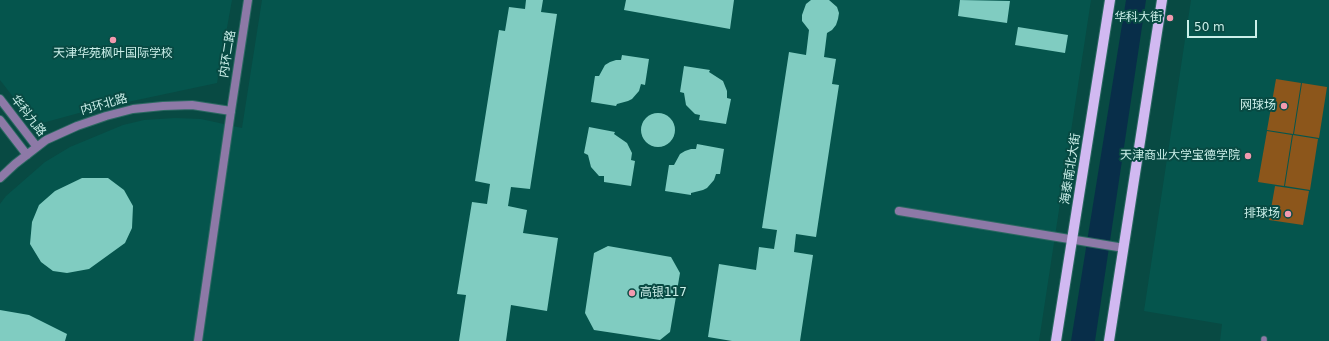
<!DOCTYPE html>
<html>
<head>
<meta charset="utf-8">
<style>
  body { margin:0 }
  #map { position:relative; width:1329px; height:341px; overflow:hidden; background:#084a43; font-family:"DejaVu Sans",sans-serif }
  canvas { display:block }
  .scale { position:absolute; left:1187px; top:20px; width:70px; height:18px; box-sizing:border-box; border:2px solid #cbefe9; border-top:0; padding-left:5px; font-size:12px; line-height:14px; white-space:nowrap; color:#cbefe9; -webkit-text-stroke:3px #084a43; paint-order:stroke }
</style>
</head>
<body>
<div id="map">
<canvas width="1329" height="341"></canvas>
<div class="scale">50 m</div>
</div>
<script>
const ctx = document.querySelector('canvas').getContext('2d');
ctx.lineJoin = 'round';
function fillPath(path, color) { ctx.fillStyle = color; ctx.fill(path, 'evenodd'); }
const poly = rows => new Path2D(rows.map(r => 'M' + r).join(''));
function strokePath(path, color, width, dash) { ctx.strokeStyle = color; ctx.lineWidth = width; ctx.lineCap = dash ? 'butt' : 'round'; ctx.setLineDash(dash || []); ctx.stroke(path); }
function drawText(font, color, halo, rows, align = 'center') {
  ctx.font = font + ' "DejaVu Sans","Noto Sans SC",sans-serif'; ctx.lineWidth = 4; ctx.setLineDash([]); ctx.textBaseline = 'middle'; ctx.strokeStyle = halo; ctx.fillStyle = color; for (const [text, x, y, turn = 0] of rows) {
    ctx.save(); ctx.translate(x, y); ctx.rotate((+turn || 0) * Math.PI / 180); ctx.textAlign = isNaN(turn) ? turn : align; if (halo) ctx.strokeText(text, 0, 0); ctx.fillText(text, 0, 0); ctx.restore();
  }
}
const built = poly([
  [0,0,232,0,217,83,90,110,35,125,0,80],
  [262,0,1091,0,1039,341,0,341,0,204,6,196,45,162,70,147,123,125,144,120,175,118,201,119,242,128],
  [1191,0,1329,0,1329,341,1220,341,1222,324,1144,311]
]);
const green = poly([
  [1276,79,1301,83,1293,134,1267,130],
  [1302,83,1327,87,1319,138,1294,134],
  [1267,131,1292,135,1284,186,1258,182],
  [1293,135,1318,139,1310,190,1285,186],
  [1275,186,1309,191,1303,225,1269,220]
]);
const water = poly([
  [1126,0,1146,0,1095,341,1071,341]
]);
const building = poly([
  [526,0,543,0,541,12,557,14,530,189,511,187,508,206,527,210,523,233,558,238,547,311,511,305,506,341,459,341,466,295,457,294,472,202,487,204,490,184,475,181,499,30,505,31,509,7,525,9],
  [626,0,734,0,730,29,624,10],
  [811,0,829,0,837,7,839,13,838,19,836,25,832,30,827,33,824,57,836,59,832,84,839,85,816,237,796,234,794,252,813,255,800,341,732,341,708,337,719,264,756,270,759,247,774,249,777,230,762,228,789,52,806,55,809,30,802,21,802,15,806,4],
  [960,0,1010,1,1007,23,958,16],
  [1018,27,1068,35,1065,53,1015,45],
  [622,55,649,59,645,85,641,84,639,91,632,99,628,101,617,104,616,106,591,102,595,76,599,76,605,65,610,62,616,60,621,60],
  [684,66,710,70,709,72,723,81,727,91,727,98,731,99,726,124,699,120,700,115,695,114,686,105,684,93,680,92],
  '641 130a17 17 0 1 1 34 0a17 17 0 1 1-34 0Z',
  [589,127,615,132,614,134,627,143,632,153,631,160,635,161,631,186,604,182,604,176,599,176,591,167,588,155,584,153],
  [697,144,724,149,720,174,716,174,714,180,707,188,703,190,691,193,691,195,665,191,669,165,674,165,680,154,685,151,691,149,696,149],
  [82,178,108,178,124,190,133,206,132,228,125,243,89,269,67,273,53,271,41,262,30,244,32,222,39,205,55,191],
  [608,246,671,257,680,273,670,332,660,340,594,330,585,313,594,253],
  [0,310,29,315,67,334,65,341,0,341]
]);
const service = poly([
  [1264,341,1264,339]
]);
const minor = poly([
  [899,211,1124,248],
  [198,341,231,111]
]);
const tertiary = poly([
  [0,99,37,147],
  [0,120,27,155],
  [0,178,15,164,46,140,77,126,106,116,133,109,163,106,192,105,231,111,248,0]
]);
const primary = poly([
  [1056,341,1110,0],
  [1109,341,1162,0]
]);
const markers = [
  [1170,18,4,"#f29aaf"],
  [113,40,4,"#f29aaf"],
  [1284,106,4,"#f29aaf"],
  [1248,156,4,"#f29aaf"],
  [1288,214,4,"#f29aaf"],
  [632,293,4,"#f29aaf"]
];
const poiNames = [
  ["华科大街",1162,18],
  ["天津华苑枫叶国际学校",113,54,"center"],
  ["网球场",1276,106],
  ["天津商业大学宝德学院",1240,156],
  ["排球场",1280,214],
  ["高银117",640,293,"left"]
];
const streetNames = [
  ["内环二路",228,54,-81],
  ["内环北路",104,105,-16],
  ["华科九路",28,116,52],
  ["海泰南北大街",1071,169,-81]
];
fillPath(built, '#05554d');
fillPath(green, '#8c561b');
fillPath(water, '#082e49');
fillPath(building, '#80ccc1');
strokePath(service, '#2b6861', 7);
strokePath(minor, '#2b6861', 10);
strokePath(tertiary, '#2b6861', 10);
strokePath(primary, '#2b6861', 12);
strokePath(service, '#8d79a7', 5.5);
strokePath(minor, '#8d79a7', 8);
strokePath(tertiary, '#8d79a7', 8);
strokePath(primary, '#d1b9f1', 10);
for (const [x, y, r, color] of markers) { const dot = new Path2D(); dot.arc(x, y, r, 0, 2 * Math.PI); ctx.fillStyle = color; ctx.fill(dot); strokePath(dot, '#084a43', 1.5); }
drawText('12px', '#cbefe9', '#084a43', poiNames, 'right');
drawText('12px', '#cbefe9', '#084a43', streetNames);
</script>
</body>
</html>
